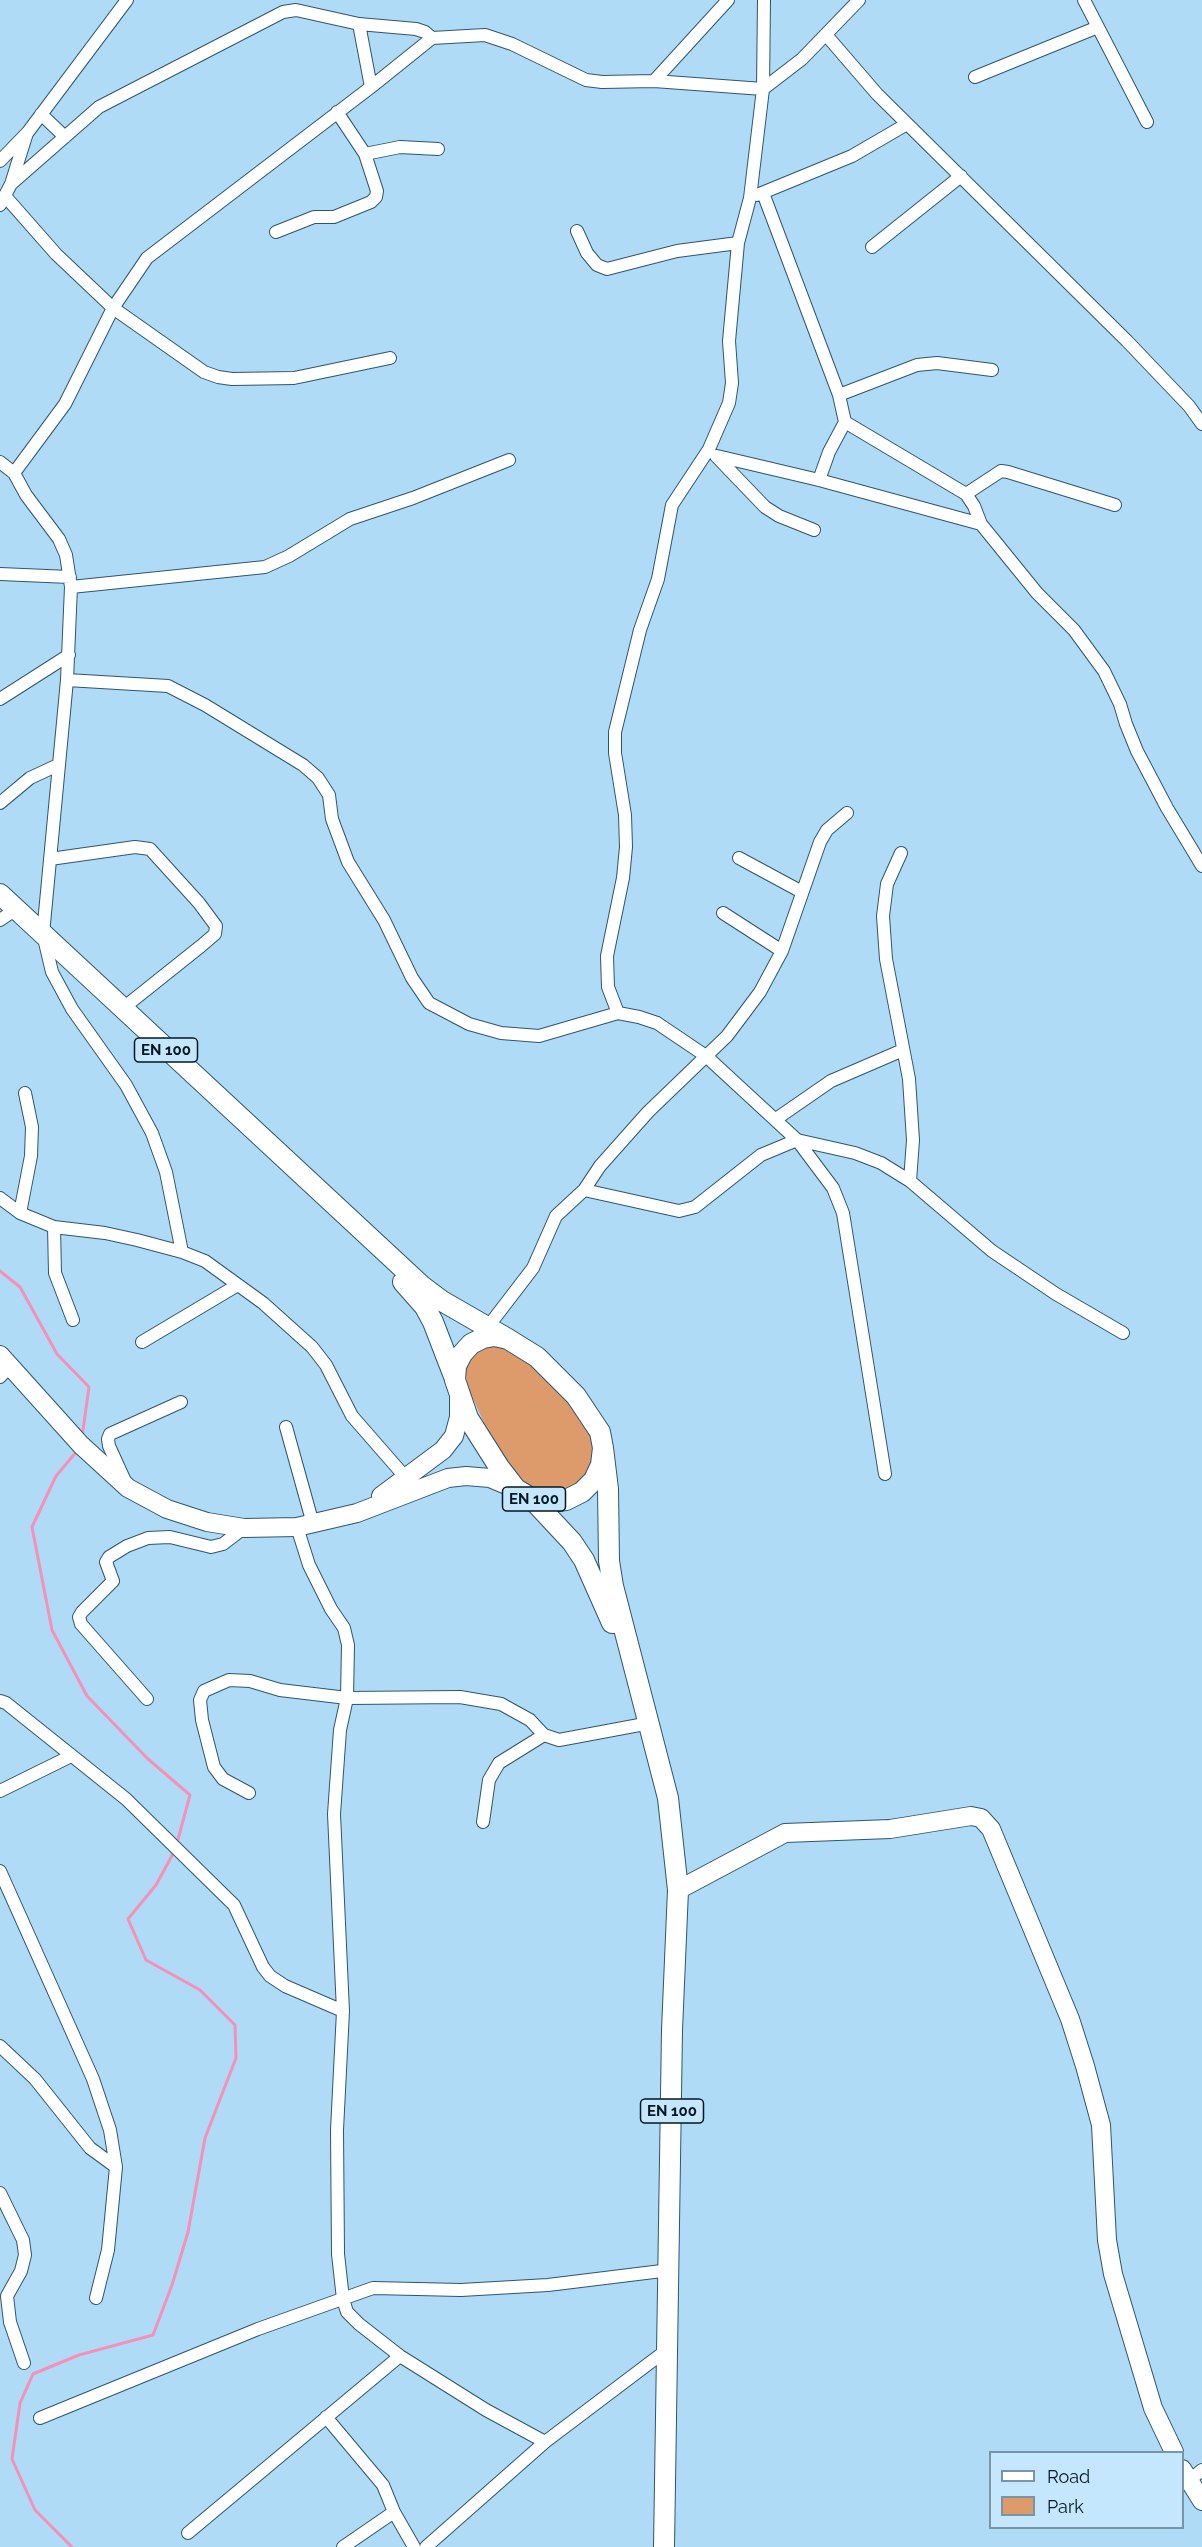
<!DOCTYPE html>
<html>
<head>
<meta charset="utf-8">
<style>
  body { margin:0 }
  #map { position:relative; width:1202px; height:2547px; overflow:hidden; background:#afdbf7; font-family:Raleway,sans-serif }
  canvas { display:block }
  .legend { position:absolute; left:989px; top:2451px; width:195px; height:78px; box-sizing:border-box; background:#c4e7fd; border:2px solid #7894a5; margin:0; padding:8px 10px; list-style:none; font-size:18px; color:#061720 }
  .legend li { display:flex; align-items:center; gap:12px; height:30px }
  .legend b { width:30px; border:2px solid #7894a5 }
</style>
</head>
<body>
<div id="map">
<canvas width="1202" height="2547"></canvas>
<ul class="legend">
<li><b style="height:8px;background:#fff"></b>Road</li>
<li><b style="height:16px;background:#dd9b6c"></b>Park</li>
</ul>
</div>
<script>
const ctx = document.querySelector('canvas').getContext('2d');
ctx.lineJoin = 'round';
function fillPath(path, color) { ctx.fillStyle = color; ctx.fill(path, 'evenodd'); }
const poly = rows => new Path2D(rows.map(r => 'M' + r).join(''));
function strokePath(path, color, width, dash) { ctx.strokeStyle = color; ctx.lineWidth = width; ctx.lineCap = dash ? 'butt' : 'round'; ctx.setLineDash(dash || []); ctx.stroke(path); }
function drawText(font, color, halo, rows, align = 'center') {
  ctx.font = font + ' Raleway,sans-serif'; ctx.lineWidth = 6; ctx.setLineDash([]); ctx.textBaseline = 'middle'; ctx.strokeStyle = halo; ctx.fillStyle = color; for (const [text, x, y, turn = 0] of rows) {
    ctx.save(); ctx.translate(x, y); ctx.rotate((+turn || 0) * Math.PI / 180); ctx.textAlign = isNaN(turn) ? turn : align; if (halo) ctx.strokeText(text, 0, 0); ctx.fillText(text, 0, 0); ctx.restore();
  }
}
const green = poly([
  [495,1345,517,1352,561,1389,594,1436,593,1464,586,1477,575,1486,562,1492,548,1494,534,1491,521,1483,492,1440,468,1388,465,1369,467,1361,479,1348]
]);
const stream = poly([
  [0,1271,20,1287,57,1354,89,1387,82,1437],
  [77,1451,56,1476,32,1527,52,1630,87,1696,148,1759,190,1795,177,1843],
  [72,2547,35,2510,12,2459,20,2403,33,2374,79,2355,153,2335,172,2285,188,2232,205,2138,236,2058,235,2025,200,1990,146,1960,128,1919,156,1885,174,1852]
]);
const street = poly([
  [1084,0,1147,122],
  [359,24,371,87],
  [827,36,877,94,1127,341,1189,406,1202,424],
  [975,77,1098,27],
  [654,81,763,89,802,59,859,0],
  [41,114,65,137],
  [365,154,400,147,438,149],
  [0,161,28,132,127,0],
  [11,184,99,107,283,12,296,10,359,24,416,29,425,32,432,38],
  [763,193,839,395,845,422,966,494,974,506,981,524,1037,593,1074,630,1104,671,1120,704,1126,724,1137,751,1167,808,1202,866],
  [757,195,852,156,907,124],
  [5,196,56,254,113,308,204,372,218,377,232,379,294,378,390,358],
  [0,205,11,184,27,133],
  [577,231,587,253,597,265,607,269,677,251,738,243],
  [276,232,314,217,334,217,371,202,376,197,377,191,365,154,337,112],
  [872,247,961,176],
  [839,395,917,365,937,363,992,370],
  [716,456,765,507,779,516,814,530],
  [717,456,819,480,981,524],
  [0,462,14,473],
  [819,480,829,452,845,422],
  [966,494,1001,471,1008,472,1115,505],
  [0,574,70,577],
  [71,587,265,567,289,556,350,519,413,498,509,460],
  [67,680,168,686,205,705,303,765,318,778,329,795,332,819,348,862,384,920,412,978,429,1003,469,1024,501,1033,539,1036,618,1013,639,1017,657,1023,706,1056,797,1140,833,1188,843,1213,885,1474],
  [0,699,69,655],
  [0,803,30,778,58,765],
  [901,853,887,884,883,916,886,959,909,1079,913,1140,910,1181],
  [739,858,802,892],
  [50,859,135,847,150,849,199,903,216,926,215,934,201,946,122,1009],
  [723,913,782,951],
  [0,920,16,909],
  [618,1013,608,987,607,956,623,878,626,847,625,815,615,753,615,732,640,630,658,579,672,505,709,449,729,403,732,383,729,341,738,243,750,198,763,89,764,0],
  [776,1119,831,1081,903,1050],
  [584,1190,679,1211,695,1207,761,1155,797,1140,855,1153,881,1163,910,1181,992,1251,1056,1294,1123,1333],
  [0,1198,20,1213,54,1227,105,1233,137,1240,182,1252,205,1261,263,1303,312,1347,326,1365,352,1416,407,1479],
  [20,1213,31,1156,32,1127,25,1093],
  [54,1227,55,1273,73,1320],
  [182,1252,166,1172,152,1133,126,1085,72,1009,52,972,43,934,67,680,71,587,66,555,59,539,26,495,14,473,65,404,113,308,147,258,371,87,432,38,485,35,512,44,586,80,602,82,654,81,728,0],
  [487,1328,533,1268,556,1216,584,1190,600,1166,648,1112,727,1036,760,992,782,951,820,842,827,830,847,813],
  [142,1342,236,1286],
  [0,1377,10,1366],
  [286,1427,313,1524],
  [124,1479,109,1446,108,1439,110,1434,181,1402],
  [297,1527,309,1565,331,1609,344,1628,348,1645,347,1698,340,1730,334,1814,343,2011,337,2130,338,2254,343,2299,347,2312,359,2324,400,2356,486,2410,545,2442],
  [147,1699,81,1624,79,1617,82,1612,113,1581,106,1562,109,1557,127,1546,148,1538,170,1537,211,1547,223,1544,244,1528],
  [0,1701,6,1703,126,1799,234,1905,263,1967,270,1976,285,1986,343,2011],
  [0,1791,71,1756],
  [249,1793,223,1779,214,1767,202,1720,200,1700,204,1691,229,1680,250,1681,280,1690,347,1698,460,1697,501,1704,530,1720,544,1735,559,1740,650,1723],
  [483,1822,489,1780,499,1763,544,1735],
  [0,1871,93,2079,110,2130,116,2167,108,2250,96,2298],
  [0,2046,35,2079,90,2148,116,2167],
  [0,2193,23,2240,25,2255,21,2271,7,2296,10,2322,24,2363],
  [326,2417,383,2485,394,2512,414,2547],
  [40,2418,258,2329,373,2288,461,2290,548,2285,670,2270],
  [1188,2481,1202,2470],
  [188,2533,400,2356],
  [343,2547,394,2512],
  [426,2547,545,2442,668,2349]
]);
const secondary = poly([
  [0,1355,81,1445,128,1488,167,1509,207,1522,244,1528,297,1527,357,1513,448,1478,466,1476,490,1478,516,1489],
  [381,1496,443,1450,454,1436,459,1417,459,1398],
  [678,1890,785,1833,890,1829,971,1816,981,1818,991,1829,1070,2019,1085,2066,1101,2125,1107,2240,1113,2274,1153,2408,1174,2452],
  [1182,2469,1202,2501]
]);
const primary = poly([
  [0,894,422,1286,442,1301,508,1339],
  [403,1282,425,1307,433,1322,455,1379],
  [495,1336,508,1339,537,1357,576,1396,600,1432,603,1448,601,1465,594,1480,582,1492,566,1500,549,1502,531,1498,516,1489,499,1467,468,1418,455,1380,456,1366,462,1354,471,1344,483,1338,495,1336],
  [603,1448,608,1489,609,1561,613,1586,668,1798,678,1890,672,2030,664,2547],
  [531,1498,572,1542,584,1560,612,1623]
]);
const shields = [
  [166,1050,63],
  [534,1499,63],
  [672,2111,63]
];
const shieldNames = [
  ["EN 100",166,1050],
  ["EN 100",534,1499],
  ["EN 100",672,2111]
];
fillPath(green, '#dd9b6c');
strokePath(stream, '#f591b8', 3);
strokePath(street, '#2d566d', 14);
strokePath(secondary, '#2d566d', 20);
strokePath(primary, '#2d566d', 22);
strokePath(street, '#fff', 12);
strokePath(secondary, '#fff', 18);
strokePath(primary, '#fff', 20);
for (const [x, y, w] of shields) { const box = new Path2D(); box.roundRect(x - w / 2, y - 12, w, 24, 4.5); ctx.fillStyle = '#c4e7fd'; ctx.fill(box); strokePath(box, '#061720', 1.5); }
drawText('bold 15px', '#061720', null, shieldNames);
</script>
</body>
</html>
